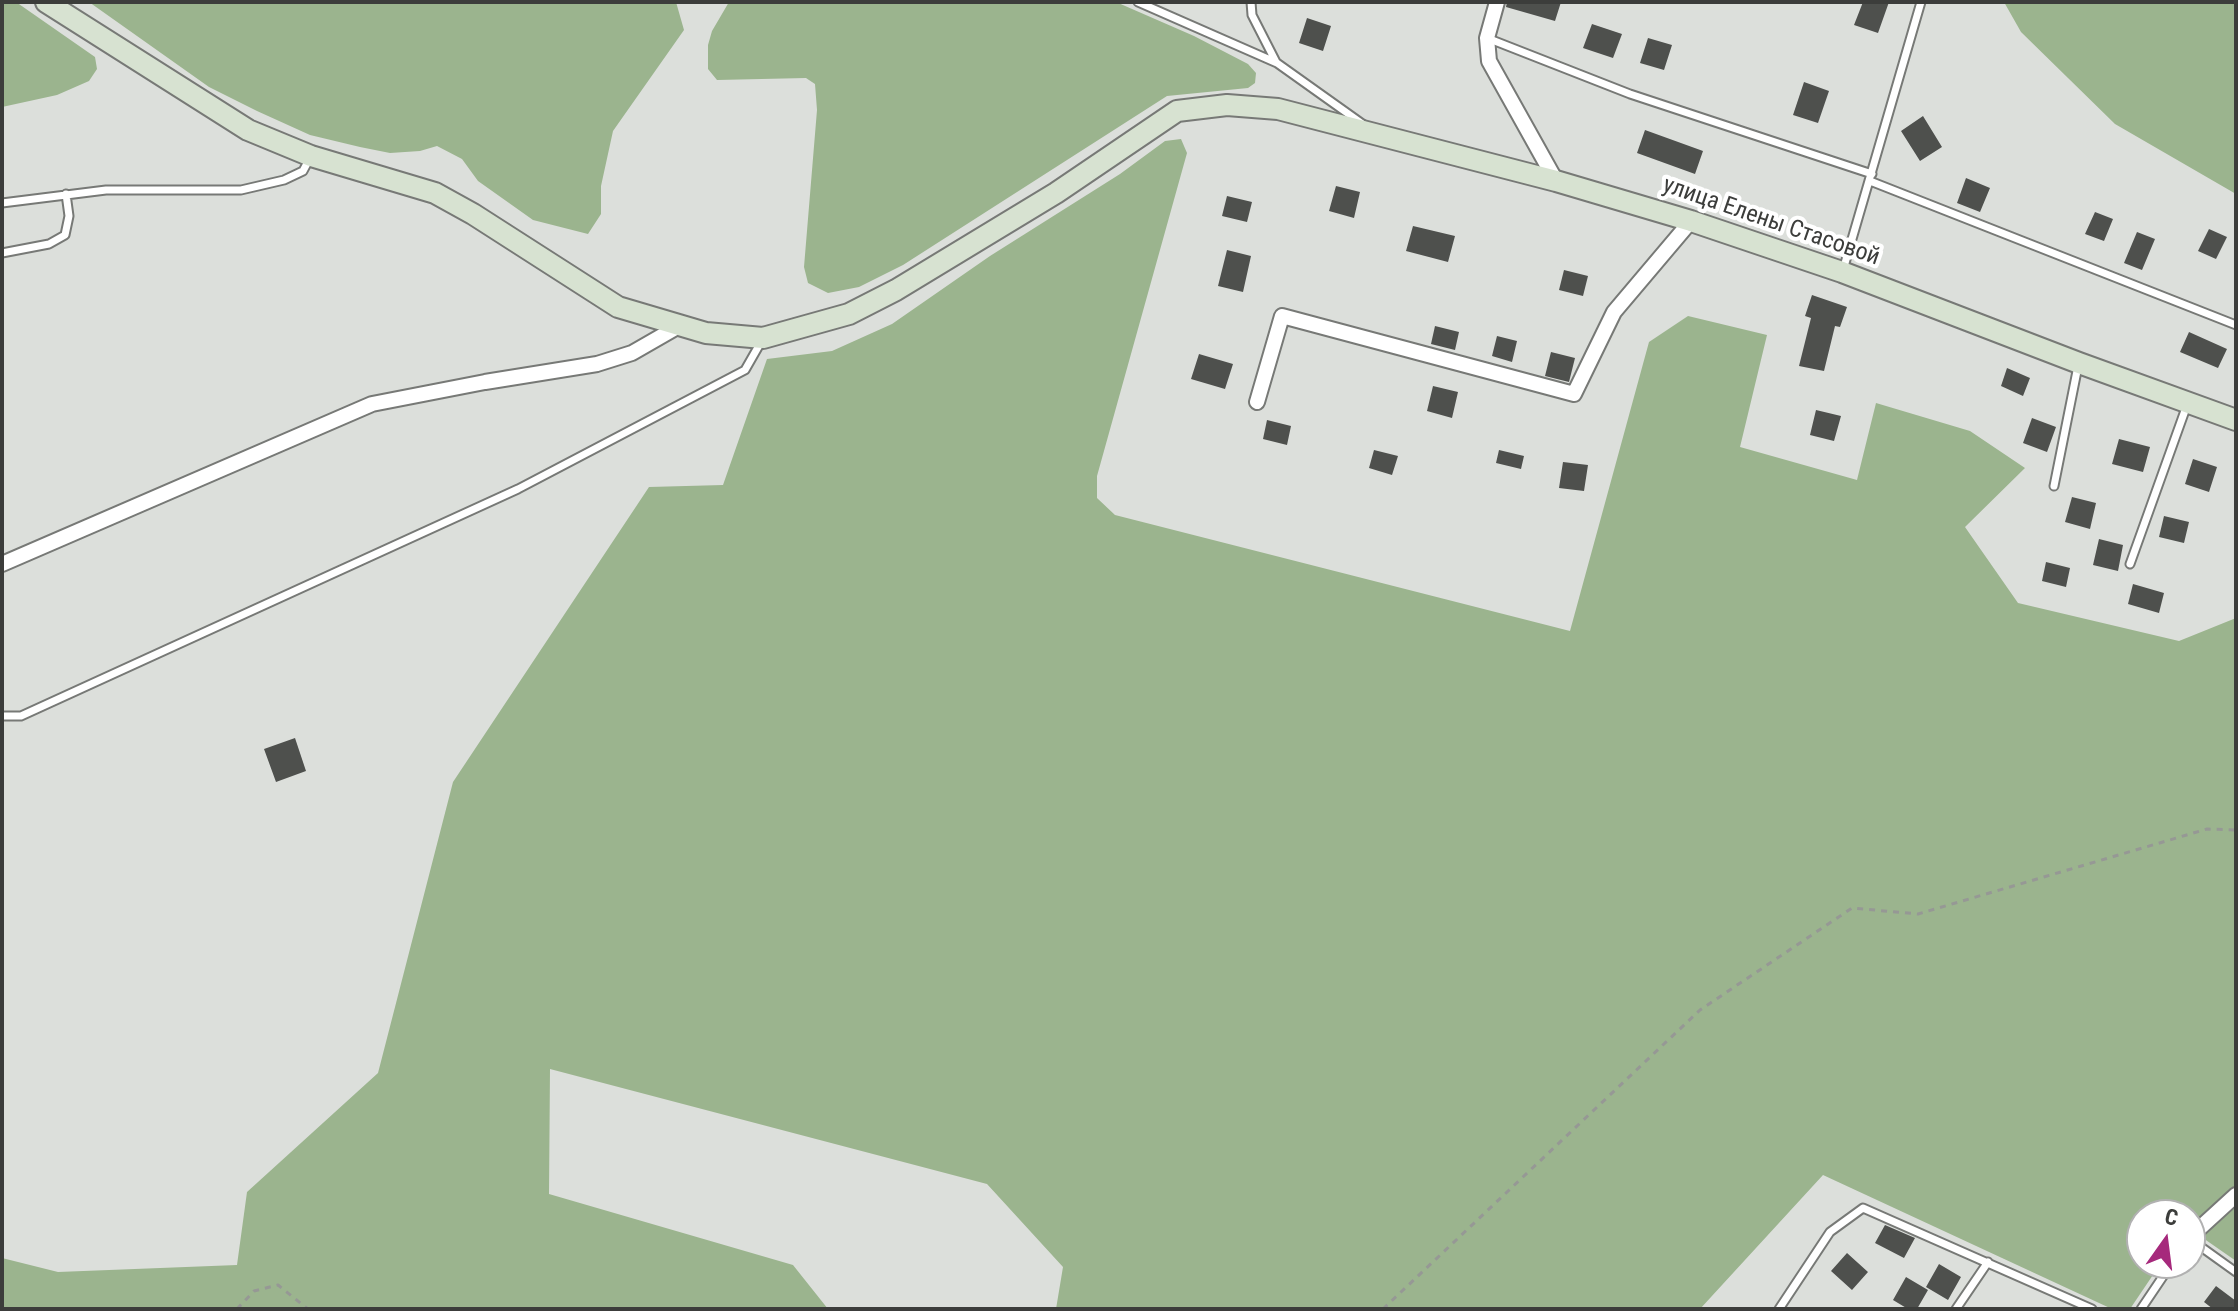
<!DOCTYPE html>
<html>
<head>
<meta charset="utf-8">
<style>
  body { margin:0 }
  #map { position:relative; width:2238px; height:1311px; overflow:hidden; background:#dcdfdb; font-family:"Roboto Condensed",sans-serif }
  canvas { display:block }
  .frame { position:absolute; inset:0; border:4px solid #3c3d3b; pointer-events:none }
  .north { position:absolute; left:2126px; top:1199px; width:80px; height:80px; box-sizing:border-box; background:#fff; border:2px solid #b1b1b1; border-radius:50%; rotate:14deg; font-size:22px; font-weight:700; line-height:32px; text-align:center; color:#3c3d3b }
  .north::after { content:''; display:block; margin:auto; width:28px; height:36px; background:#a6297c; clip-path:polygon(50% 0,100% 100%,50% 72%,0 100%) }
</style>
</head>
<body>
<div id="map">
<canvas width="2238" height="1311"></canvas>
<div class="frame"></div>
<div class="north">С</div>
</div>
<script>
const ctx = document.querySelector('canvas').getContext('2d');
ctx.lineJoin = 'round';
function fillPath(path, color) { ctx.fillStyle = color; ctx.fill(path, 'evenodd'); }
const poly = rows => new Path2D(rows.map(r => 'M' + r).join(''));
function strokePath(path, color, width, dash) { ctx.strokeStyle = color; ctx.lineWidth = width; ctx.lineCap = dash ? 'butt' : 'round'; ctx.setLineDash(dash || []); ctx.stroke(path); }
function drawText(font, color, halo, rows, align = 'center') {
  ctx.font = font + ' "Roboto Condensed",sans-serif'; ctx.lineWidth = 8; ctx.setLineDash([]); ctx.textBaseline = 'middle'; ctx.strokeStyle = halo; ctx.fillStyle = color; for (const [text, x, y, turn = 0] of rows) {
    ctx.save(); ctx.translate(x, y); ctx.rotate((+turn || 0) * Math.PI / 180); ctx.textAlign = isNaN(turn) ? turn : align; if (halo) ctx.strokeText(text, 0, 0); ctx.fillText(text, 0, 0); ctx.restore();
  }
}
const green = poly([
  [2,2,16,2,95,57,97,69,89,81,57,95,2,107],
  [89,2,676,2,684,30,613,131,601,186,601,214,588,234,533,220,478,181,462,159,437,146,420,151,390,153,360,147,310,135,257,111,209,87],
  [729,2,1116,2,1194,36,1248,64,1256,73,1255,83,1248,88,1167,96,903,265,859,287,828,293,808,283,804,267,817,110,815,84,806,78,717,80,708,69,708,45,712,31],
  [2004,2,2236,2,2236,194,2115,124,2021,32],
  [1181,139,1187,153,1097,476,1097,498,1115,515,1570,631,1649,342,1688,316,1767,335,1740,447,1857,480,1876,403,1970,431,2025,468,1965,527,2018,603,2179,641,2236,618,2236,1261,2190,1229,2190,1215,2142,1215,2142,1263,2161,1263,2130,1309,2112,1309,1823,1175,1700,1309,1056,1309,1063,1267,987,1184,550,1069,549,1194,793,1265,828,1309,2,1309,2,1258,58,1272,237,1265,247,1192,378,1073,453,782,649,487,723,485,767,359,832,351,892,324,990,256,1120,174,1165,141]
]);
const building = poly([
  [1507,2,1561,2,1555,21,1506,7],
  [1863,2,1889,2,1878,33,1854,25],
  [1307,18,1331,26,1323,51,1299,43],
  [1592,24,1622,34,1613,58,1583,48],
  [1648,38,1672,45,1664,70,1640,63],
  [1804,82,1829,91,1818,123,1793,115],
  [1923,116,1942,147,1920,161,1901,131],
  [1645,130,1703,151,1695,174,1637,153],
  [1966,178,1990,188,1980,212,1957,203],
  [1336,186,1360,192,1354,218,1329,211],
  [1227,196,1252,202,1247,222,1222,216],
  [2095,212,2113,219,2104,241,2085,234],
  [1413,226,1455,236,1448,262,1406,251],
  [2209,229,2227,237,2216,259,2198,251],
  [2137,232,2155,239,2142,270,2124,263],
  [1227,250,1251,256,1243,292,1218,286],
  [1564,270,1588,276,1583,296,1559,290],
  [1812,295,1847,307,1840,327,1835,326,1824,371,1799,366,1811,318,1805,316],
  [1435,326,1459,332,1455,350,1431,344],
  [2189,332,2227,349,2218,368,2180,352],
  [1497,336,1517,341,1512,362,1492,356],
  [1551,352,1575,358,1569,382,1545,376],
  [1199,354,1233,364,1225,389,1191,379],
  [2007,368,2030,378,2023,396,2001,386],
  [1433,386,1458,392,1452,418,1427,411],
  [1816,410,1841,416,1834,441,1810,435],
  [2032,418,2056,427,2047,452,2023,443],
  [1267,420,1291,426,1287,445,1263,439],
  [2119,439,2150,447,2143,472,2112,464],
  [1374,450,1398,456,1392,475,1369,468],
  [1499,450,1524,456,1521,469,1496,463],
  [2193,459,2217,467,2209,492,2185,484],
  [1563,462,1588,465,1584,491,1559,488],
  [2072,497,2096,503,2090,529,2065,522],
  [2164,516,2189,522,2184,543,2159,537],
  [2099,539,2123,545,2118,571,2093,565],
  [2046,562,2070,568,2066,587,2042,581],
  [2133,584,2164,593,2159,613,2128,604],
  [295,738,306,771,276,782,264,749],
  [1885,1225,1915,1238,1904,1258,1875,1243],
  [1847,1253,1868,1272,1852,1290,1831,1271],
  [1939,1264,1961,1277,1948,1300,1926,1287],
  [1906,1277,1928,1290,1917,1309,1908,1309,1893,1300],
  [2216,1286,2236,1301,2236,1309,2213,1309,2204,1302]
]);
const path = poly([
  [237,1309,254,1291,278,1285,308,1309],
  [1383,1309,1700,1010,1852,908,1918,914,2207,829,2236,830]
]);
const service = poly([
  [1138,2,1277,63,1364,125],
  [1251,2,1252,15,1276,62],
  [1487,38,1630,94,1872,174],
  [1870,181,2236,325],
  [2,203,106,190,241,190,284,180,303,171,311,156],
  [2,253,49,244,65,235,69,216,66,194],
  [1843,270,1921,2],
  [2054,486,2078,366],
  [2130,564,2187,405],
  [2,716,21,716,518,489,745,370,761,342],
  [2190,1239,2236,1272],
  [1779,1309,1830,1232,1863,1208,2092,1309],
  [1956,1309,1988,1262],
  [2141,1309,2172,1263]
]);
const minor = poly([
  [1497,2,1487,38,1489,61,1556,181],
  [1257,402,1282,316,1574,394,1614,312,1691,221],
  [2,564,372,404,485,382,597,364,632,353,679,326],
  [2190,1237,2236,1195]
]);
const secondary = poly([
  [46,2,248,130,311,156,435,193,473,214,618,307,706,333,763,338,849,314,896,290,1056,193,1177,111,1227,105,1278,109,1556,181,1691,221,1842,272,2079,363,2236,420]
]);
const streetNames = [
  ["улица Елены Стасовой",1771,222,19]
];
fillPath(green, '#9bb48e');
fillPath(building, '#4e504d');
strokePath(service, '#777976', 11);
strokePath(minor, '#777976', 18);
strokePath(secondary, '#777976', 24);
strokePath(path, '#969895', 3, [6, 6]);
strokePath(service, '#fff', 7);
strokePath(minor, '#fff', 14);
strokePath(secondary, '#d7e2d1', 20);
drawText('24px', '#3c3d3b', '#fff', streetNames);
</script>
</body>
</html>
